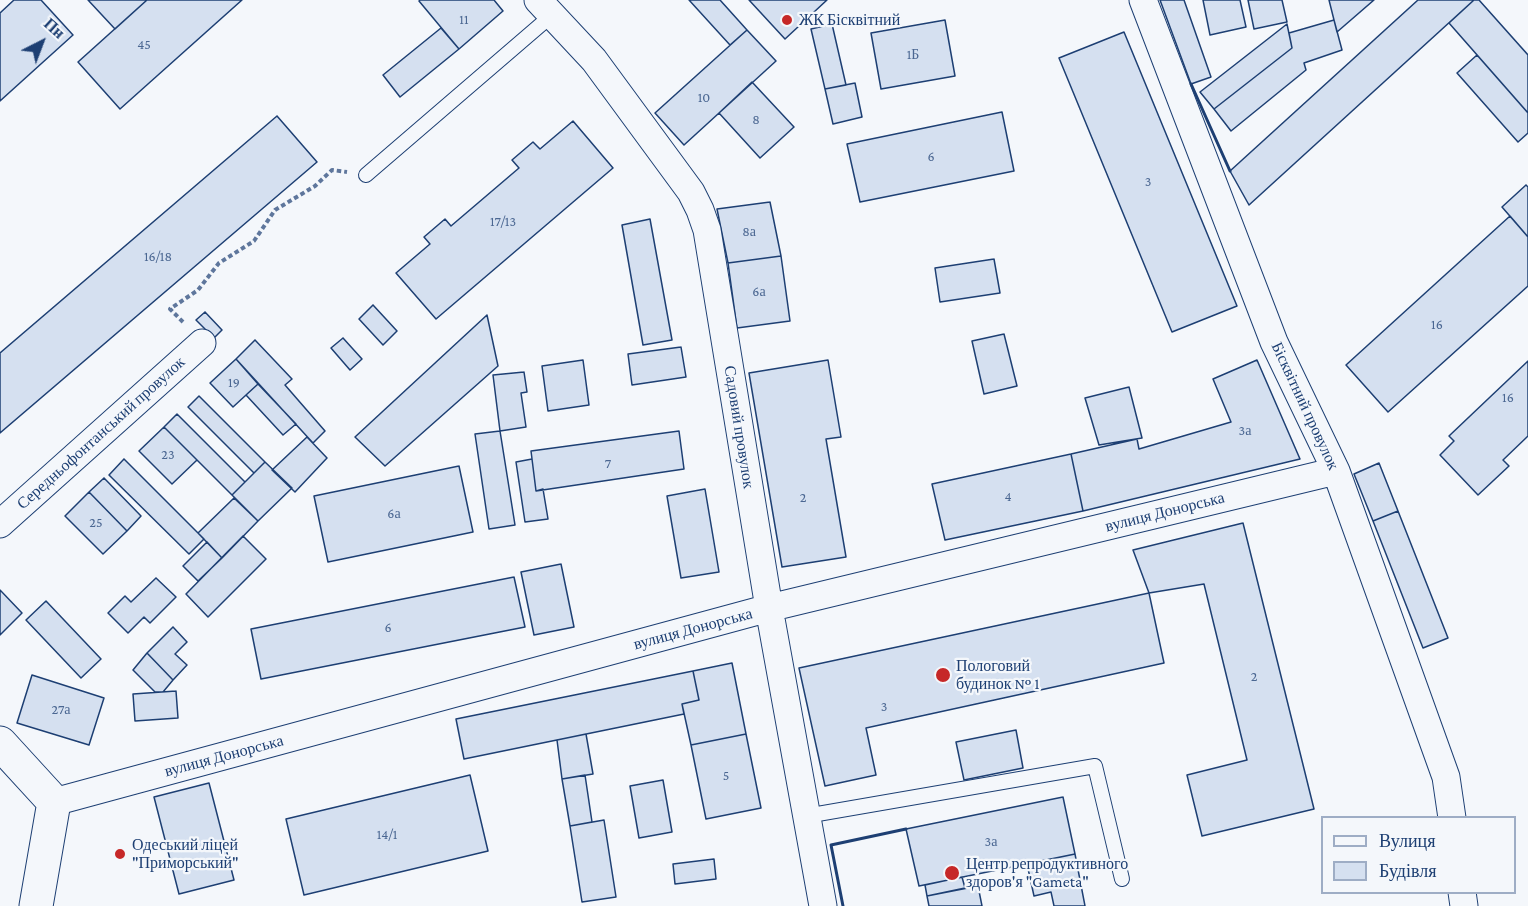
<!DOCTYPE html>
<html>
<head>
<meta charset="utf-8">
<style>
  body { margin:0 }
  #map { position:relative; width:1528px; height:906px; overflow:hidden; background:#f4f7fb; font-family:"Crimson Pro",serif }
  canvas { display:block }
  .legend { position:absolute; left:1321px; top:816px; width:195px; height:78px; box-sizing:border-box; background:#f4f7fb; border:2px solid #9eadc5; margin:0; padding:8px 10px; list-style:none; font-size:18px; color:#1d3f73 }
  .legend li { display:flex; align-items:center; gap:12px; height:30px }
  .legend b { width:30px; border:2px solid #9eadc5 }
  .north { position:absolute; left:12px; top:12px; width:60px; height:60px; -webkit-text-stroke:4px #f4f7fb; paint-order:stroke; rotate:42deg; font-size:16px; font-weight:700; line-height:24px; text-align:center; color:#1d3f73 }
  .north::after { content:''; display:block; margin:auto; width:21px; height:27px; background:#1d3f73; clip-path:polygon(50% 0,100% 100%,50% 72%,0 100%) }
</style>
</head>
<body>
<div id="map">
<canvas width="1528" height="906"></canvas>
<ul class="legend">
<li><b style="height:8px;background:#f4f7fb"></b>Вулиця</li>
<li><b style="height:16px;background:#d5e0f0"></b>Будівля</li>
</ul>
<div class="north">Пн</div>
</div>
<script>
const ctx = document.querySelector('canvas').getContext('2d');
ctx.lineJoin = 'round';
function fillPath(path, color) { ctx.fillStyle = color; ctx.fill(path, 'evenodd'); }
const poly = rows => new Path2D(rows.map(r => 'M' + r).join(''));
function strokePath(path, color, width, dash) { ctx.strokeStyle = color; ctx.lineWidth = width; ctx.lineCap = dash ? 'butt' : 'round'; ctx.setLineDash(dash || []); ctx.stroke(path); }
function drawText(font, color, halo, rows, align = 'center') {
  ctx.font = font + ' "Crimson Pro",serif'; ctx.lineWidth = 4.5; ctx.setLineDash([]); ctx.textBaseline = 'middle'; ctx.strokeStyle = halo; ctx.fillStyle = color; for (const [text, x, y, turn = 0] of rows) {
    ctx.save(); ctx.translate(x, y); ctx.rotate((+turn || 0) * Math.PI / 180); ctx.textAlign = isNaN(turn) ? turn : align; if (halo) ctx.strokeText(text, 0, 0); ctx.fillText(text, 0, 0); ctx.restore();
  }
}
const building = poly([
  [14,0,41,0,73,35,0,101,0,13,14,0],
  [88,0,147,0,115,29,88,0],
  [147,0,242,0,120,109,78,62,147,0],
  [420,0,494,0,503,11,459,49,419,1,420,0],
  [689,0,720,0,747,30,730,45,689,0],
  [749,0,827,0,785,39,749,0],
  [1160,0,1184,0,1211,77,1191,84,1160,0],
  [1203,0,1240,0,1246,27,1210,35,1203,0],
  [1248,0,1282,0,1287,22,1254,29,1248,0],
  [1329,0,1374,0,1337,32,1329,0],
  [1418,0,1474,0,1249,205,1230,171,1418,0],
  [1474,0,1479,0,1528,55,1528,113,1449,23,1474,0],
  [945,20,955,76,881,89,871,33,945,20],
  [1334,20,1342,50,1304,63,1306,70,1231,131,1214,109,1292,48,1289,33,1334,20],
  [832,24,846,85,825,89,811,29,832,24],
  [1287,24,1292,48,1214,109,1200,92,1287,24],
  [441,28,459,49,400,97,383,75,441,28],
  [747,30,776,61,684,145,655,113,747,30],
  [1124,32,1237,306,1172,332,1059,58,1124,32],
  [1477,55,1528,113,1528,133,1518,142,1457,73,1477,55],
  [752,82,794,127,760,158,719,113,752,82],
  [855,83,862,117,833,124,825,89,855,83],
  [1002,112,1014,171,860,202,847,144,1002,112],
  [277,116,317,162,0,433,0,353,277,116],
  [573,121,613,168,436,319,396,273,430,244,424,237,445,219,451,226,519,168,512,160,533,142,540,149,573,121],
  [1526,185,1528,187,1528,237,1502,207,1526,185],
  [770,202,781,256,728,263,717,209,770,202],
  [1510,216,1528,237,1528,286,1388,412,1346,365,1510,216],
  [650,219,672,340,643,345,622,225,650,219],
  [781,256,790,321,737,328,728,263,781,256],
  [994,259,1000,293,940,302,935,268,994,259],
  [373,305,397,331,383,345,359,319,373,305],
  [205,312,222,330,214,338,196,320,205,312],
  [487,315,498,366,385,466,355,437,487,315],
  [1004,334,1017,386,984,394,972,341,1004,334],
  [343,338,362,359,350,370,331,348,343,338],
  [255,340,292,379,285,385,325,431,313,443,236,359,255,340],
  [681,347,686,377,632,385,628,354,681,347],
  [236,359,258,384,233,407,210,383,236,359],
  [583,360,589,405,548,411,542,366,583,360],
  [828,360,841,437,826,439,846,557,782,567,749,373,828,360],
  [1257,360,1300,459,1083,511,1071,454,1137,439,1139,449,1231,422,1213,379,1257,360],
  [1528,361,1528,436,1503,460,1509,466,1478,495,1440,455,1454,441,1449,436,1528,361],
  [524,372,527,392,521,393,526,427,500,431,493,375,524,372],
  [258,384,296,424,283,435,246,395,258,384],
  [1129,387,1142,438,1099,445,1085,398,1129,387],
  [199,396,265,462,254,473,188,407,199,396],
  [177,414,245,482,232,495,164,427,177,414],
  [164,427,197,460,172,484,139,451,164,427],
  [500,431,515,525,489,529,475,434,500,431],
  [679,431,684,469,536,491,531,451,679,431],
  [307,437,327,458,295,492,272,470,307,437],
  [1071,454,1083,511,945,540,932,484,1071,454],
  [124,459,204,539,189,554,109,475,124,459],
  [532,459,536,491,543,489,548,519,525,522,516,462,532,459],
  [265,462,292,488,258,521,232,495,265,462],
  [1379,463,1398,511,1373,521,1354,474,1379,463],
  [459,466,473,532,328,562,314,496,459,466],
  [104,478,141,516,127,531,89,492,104,478],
  [705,489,719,572,681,578,667,496,705,489],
  [89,492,127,531,103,554,65,516,89,492],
  [234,498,258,521,222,558,198,533,234,498],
  [1398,511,1448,638,1423,648,1373,521,1398,511],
  [1243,523,1314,809,1202,836,1187,775,1247,760,1204,584,1149,593,1133,550,1243,523],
  [243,536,266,559,208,617,186,594,243,536],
  [207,542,222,558,198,581,183,566,207,542],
  [561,564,574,627,534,635,521,572,561,564],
  [514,577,525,627,261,679,251,629,514,577],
  [156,578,176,597,150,623,144,617,128,633,108,613,125,596,131,602,156,578],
  [0,590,22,613,0,635,0,590],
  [1149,593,1164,663,866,728,876,775,825,786,799,668,1149,593],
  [46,601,101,659,81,678,26,620,46,601],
  [173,627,187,642,175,654,187,665,173,680,147,653,173,627],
  [147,653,173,680,163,692,155,692,133,670,147,653],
  [732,663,746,734,691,745,682,704,699,700,693,671,732,663],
  [693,671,699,700,682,704,684,714,464,759,456,719,693,671],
  [32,675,104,698,89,745,17,723,32,675],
  [176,691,178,718,135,721,133,694,176,691],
  [1016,730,1023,768,964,780,956,742,1016,730],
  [586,734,593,774,562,779,557,740,586,734],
  [746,734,761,808,706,819,691,745,746,734],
  [470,775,488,851,304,895,286,819,470,775],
  [585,775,592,822,570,826,562,779,585,775],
  [663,780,672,832,639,838,630,786,663,780],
  [209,783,234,880,179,894,154,797,209,783],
  [1063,797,1075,854,919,886,906,829,1063,797],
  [604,820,616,897,582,902,570,826,604,820],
  [1075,854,1085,906,1054,906,1051,892,1034,896,1027,864,1075,854],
  [714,859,716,879,675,884,673,864,714,859],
  [962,877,965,888,927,896,925,885,962,877],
  [978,886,982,906,929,906,927,896,978,886]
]);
const path = poly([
  [183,322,170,309,198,290,219,263,254,241,275,210,315,186,332,170,347,172]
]);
const lane = poly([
  [366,175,552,15],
  [806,816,1095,766,1122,879]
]);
const street = poly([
  [538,0,594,60,691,192,700,210,707,230,769,608,823,906],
  [1143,0,1274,342,1336,471,1446,777,1452,818],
  [0,524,202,343],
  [54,802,769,608,1336,471],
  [1462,892,1464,906]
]);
const secondary = poly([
  [0,743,54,802,36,906]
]);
const wall = poly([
  [1191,84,1230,171],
  [843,906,831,845,906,829]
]);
const markers = [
  [787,20,6,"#c62828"],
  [943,675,8,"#c62828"],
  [120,854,6,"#c62828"],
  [952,873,8,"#c62828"]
];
const numberNames = [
  ["11",464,20],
  ["45",144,45],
  ["1Б",913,55],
  ["10",704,98],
  ["8",756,120],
  ["6",931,157],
  ["3",1148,182],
  ["17/13",503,222],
  ["8а",749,232],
  ["16/18",158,257],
  ["6а",759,292],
  ["16",1437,325],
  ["19",234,383],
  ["16",1508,398],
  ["3а",1245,431],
  ["23",168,455],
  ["7",608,464],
  ["4",1008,497],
  ["2",803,498],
  ["6а",394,514],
  ["25",96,523],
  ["6",388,628],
  ["2",1254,677],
  ["3",884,707],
  ["27а",61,710],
  ["5",726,776],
  ["14/1",387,835],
  ["3а",991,842]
];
const poiNames = [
  ["ЖК Бісквітний",799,20],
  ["Пологовий",956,666],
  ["будинок № 1",956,684],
  ["Одеський ліцей",132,845],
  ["\"Приморський\"",132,863],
  ["Центр репродуктивного",966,864],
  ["здоров'я \"Gameta\"",966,882]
];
const streetNames = [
  ["Бісквітний провулок",1305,406,65],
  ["Садовий провулок",739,427,81],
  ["Середньофонтанський провулок",101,433,-42],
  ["вулиця Донорська",1165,512,-14],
  ["вулиця Донорська",693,629,-15],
  ["вулиця Донорська",224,756,-15]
];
fillPath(building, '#d5e0f0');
strokePath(building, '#1d3f73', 1.5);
strokePath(lane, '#1d3f73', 16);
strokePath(street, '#1d3f73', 29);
strokePath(secondary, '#1d3f73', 35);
strokePath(path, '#5e769c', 4, [4.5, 3]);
strokePath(lane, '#f4f7fb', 14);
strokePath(street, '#f4f7fb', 27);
strokePath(secondary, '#f4f7fb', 33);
strokePath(wall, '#1d3f73', 3);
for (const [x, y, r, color] of markers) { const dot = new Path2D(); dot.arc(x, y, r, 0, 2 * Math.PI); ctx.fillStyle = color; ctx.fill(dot); strokePath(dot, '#f4f7fb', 2); }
drawText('14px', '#4b6792', null, numberNames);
drawText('16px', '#1d3f73', '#f4f7fb', poiNames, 'left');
drawText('16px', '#1d3f73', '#f4f7fb', streetNames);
</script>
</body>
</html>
